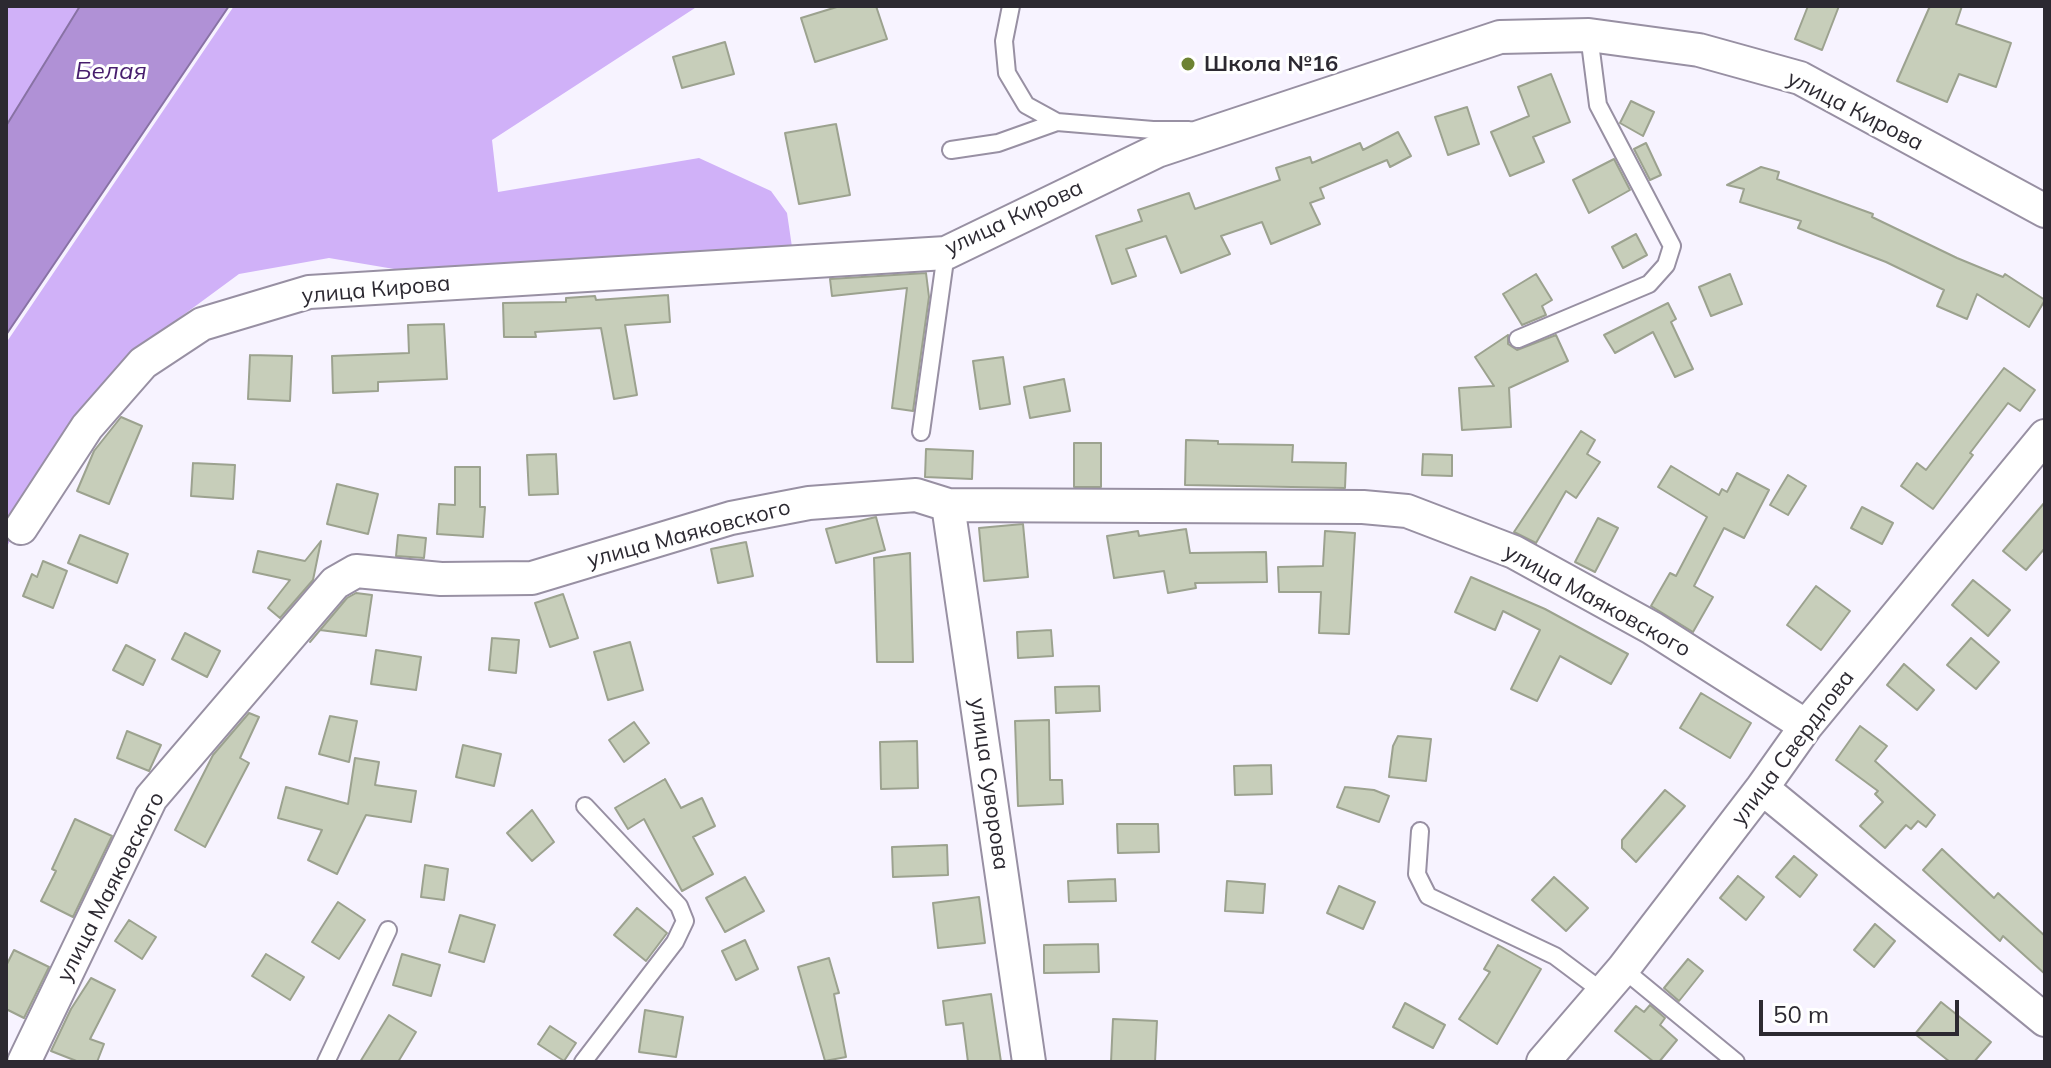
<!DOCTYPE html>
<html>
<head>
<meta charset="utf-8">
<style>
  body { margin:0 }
  #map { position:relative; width:2051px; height:1068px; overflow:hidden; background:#f7f3ff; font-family:Mulish,sans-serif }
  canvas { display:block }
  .frame { position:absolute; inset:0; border:8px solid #2c2931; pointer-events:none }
  .scale { position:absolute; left:1759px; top:1000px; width:200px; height:36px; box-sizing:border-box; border:4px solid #2c2931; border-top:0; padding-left:10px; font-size:24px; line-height:28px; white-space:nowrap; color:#2c2931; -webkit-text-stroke:6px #fff; paint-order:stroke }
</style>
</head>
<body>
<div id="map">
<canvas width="2051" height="1068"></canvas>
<div class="frame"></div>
<div class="scale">50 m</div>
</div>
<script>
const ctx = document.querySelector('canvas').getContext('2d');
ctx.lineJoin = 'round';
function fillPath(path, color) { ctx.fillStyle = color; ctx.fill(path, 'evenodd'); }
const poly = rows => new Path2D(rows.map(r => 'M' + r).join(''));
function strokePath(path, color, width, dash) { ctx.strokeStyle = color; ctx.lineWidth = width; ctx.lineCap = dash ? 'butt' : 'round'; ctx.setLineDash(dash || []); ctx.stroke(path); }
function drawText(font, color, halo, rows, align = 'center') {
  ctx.font = font + ' Mulish,sans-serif'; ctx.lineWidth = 6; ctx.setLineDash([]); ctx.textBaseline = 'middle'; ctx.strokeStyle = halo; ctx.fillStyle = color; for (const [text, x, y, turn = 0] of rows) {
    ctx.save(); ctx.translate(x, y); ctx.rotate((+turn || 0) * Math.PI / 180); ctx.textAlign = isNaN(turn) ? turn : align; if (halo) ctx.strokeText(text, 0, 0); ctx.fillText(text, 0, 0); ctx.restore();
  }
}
const forest = poly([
  [6,6,80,6,6,126],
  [234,6,698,6,492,140,498,192,699,158,771,191,787,213,792,247,400,270,329,258,239,274,133,352,74,430,6,548,6,343]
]);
const water = poly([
  [80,6,229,6,6,335,6,126,80,6]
]);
const building = poly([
  [840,6,876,6,887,39,815,62,801,18,840,6],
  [1808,6,1839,6,1822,50,1795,39,1808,6],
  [1930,6,1962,6,1956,24,2011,43,1996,87,1959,74,1947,102,1897,81,1930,6],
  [725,42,734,74,682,88,673,57,725,42],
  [1551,74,1570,122,1533,137,1544,162,1510,176,1491,132,1529,116,1518,87,1551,74],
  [1631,101,1654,112,1643,136,1620,123,1631,101],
  [1467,107,1479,144,1448,155,1435,117,1467,107],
  [836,124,850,195,799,204,785,133,836,124],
  [1398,132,1411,156,1390,167,1387,160,1320,188,1324,198,1310,203,1320,224,1271,244,1262,222,1221,236,1230,254,1181,273,1166,236,1126,249,1136,276,1112,284,1096,236,1142,221,1138,210,1189,193,1195,209,1280,180,1276,168,1310,157,1312,163,1360,143,1363,150,1398,132],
  [1646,143,1661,175,1650,180,1634,149,1646,143],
  [1614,159,1630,190,1589,213,1573,180,1614,159],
  [1761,167,1779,172,1777,179,1873,214,1872,217,1957,258,2003,277,2005,274,2045,300,2029,327,1977,294,1967,319,1937,306,1944,290,1886,262,1798,228,1801,221,1740,202,1744,189,1727,185,1761,167],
  [1636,234,1647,255,1623,268,1612,247,1636,234],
  [926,273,929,297,913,411,892,408,907,288,832,296,830,279,926,273],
  [1536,274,1552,300,1542,306,1546,315,1522,325,1503,294,1536,274],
  [1730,274,1742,304,1711,316,1699,287,1730,274],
  [668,295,670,322,625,325,637,395,614,399,601,328,535,332,536,337,504,337,503,303,566,302,566,298,595,296,596,300,668,295],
  [1668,303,1676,319,1671,322,1693,369,1675,377,1653,332,1615,353,1604,335,1668,303],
  [444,324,447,379,378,382,378,391,333,393,332,356,409,353,408,325,444,324],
  [1508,335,1508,344,1517,350,1556,335,1568,361,1509,388,1511,427,1462,430,1459,388,1494,386,1475,357,1508,335],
  [250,355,292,356,290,401,248,399,250,355],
  [1003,357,1010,404,980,409,973,361,1003,357],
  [2004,368,2035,390,2020,411,2008,403,1970,453,1973,455,1933,509,1901,486,1917,463,1926,470,2004,368],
  [1064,379,1070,411,1030,418,1024,387,1064,379],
  [121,417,142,426,109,504,77,491,94,451,121,417],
  [1581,431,1595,440,1587,454,1600,462,1576,498,1566,491,1536,543,1514,532,1581,431],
  [1186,440,1218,441,1218,444,1293,445,1292,462,1346,463,1345,488,1185,485,1186,440],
  [1074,443,1101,443,1101,487,1074,487,1074,443],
  [926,449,973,451,972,479,925,477,926,449],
  [556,454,558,494,529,495,527,455,556,454],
  [1423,454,1452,455,1452,476,1422,475,1423,454],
  [193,463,235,465,233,499,191,496,193,463],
  [1671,466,1719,495,1722,489,1727,492,1737,473,1769,490,1744,538,1724,528,1694,586,1713,597,1693,632,1651,606,1670,573,1676,576,1707,517,1658,487,1671,466],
  [455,467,480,467,480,507,485,507,483,537,437,534,439,504,455,505,455,467],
  [1788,475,1806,486,1788,515,1770,505,1788,475],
  [337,484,378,494,368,534,327,524,337,484],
  [2045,502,2045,548,2026,570,2003,551,2045,502],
  [1862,507,1893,523,1882,544,1851,528,1862,507],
  [876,517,885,550,836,563,826,529,876,517],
  [1598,518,1618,528,1595,572,1575,562,1598,518],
  [1023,524,1028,577,984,581,979,528,1023,524],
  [1186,529,1190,553,1266,552,1267,582,1195,583,1196,588,1168,593,1164,571,1114,578,1107,536,1138,531,1139,536,1186,529],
  [1325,531,1355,533,1349,634,1319,633,1321,592,1279,592,1278,567,1323,566,1325,531],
  [80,535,128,554,117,583,68,563,80,535],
  [398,535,426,538,424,558,396,556,398,535],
  [321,541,313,580,280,618,268,608,290,580,253,572,258,551,305,561,321,541],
  [746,542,753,576,718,583,711,549,746,542],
  [910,553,913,662,877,662,874,558,910,553],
  [43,561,67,571,53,608,23,596,32,574,37,577,43,561],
  [1471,577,1545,609,1628,654,1611,684,1560,656,1537,701,1511,689,1540,630,1503,611,1495,630,1455,612,1471,577],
  [1973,580,2010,610,1988,636,1952,605,1973,580],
  [1816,586,1850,611,1821,650,1787,625,1816,586],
  [356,593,372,595,366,636,320,630,310,642,347,598,356,593],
  [563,594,578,638,550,647,535,603,563,594],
  [1051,630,1053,656,1018,658,1017,632,1051,630],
  [185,633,220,651,207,677,172,659,185,633],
  [492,638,519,640,516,673,489,670,492,638],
  [1971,638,1999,662,1976,689,1947,665,1971,638],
  [630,642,643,690,608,700,594,652,630,642],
  [126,645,155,660,143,685,113,670,126,645],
  [376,650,421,657,416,690,371,684,376,650],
  [1904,664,1934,690,1917,710,1887,685,1904,664],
  [1099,686,1100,711,1056,713,1055,687,1099,686],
  [1701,693,1751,723,1730,758,1680,728,1701,693],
  [249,713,259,717,240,758,249,763,205,847,175,830,213,755,249,713],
  [330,716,357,721,349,762,319,754,330,716],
  [1049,720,1050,780,1062,780,1063,804,1018,806,1015,721,1049,720],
  [634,722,649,743,624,762,609,740,634,722],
  [1860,726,1887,746,1875,761,1935,815,1926,827,1918,821,1911,829,1906,825,1885,848,1860,826,1883,802,1875,794,1878,791,1836,760,1860,726],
  [127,731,161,745,149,771,117,758,127,731],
  [1398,736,1431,739,1426,781,1389,777,1393,746,1398,736],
  [917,741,918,788,881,789,880,742,917,741],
  [463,745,501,754,494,786,456,777,463,745],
  [355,758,379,762,375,785,416,791,411,822,366,815,337,874,308,860,322,830,278,818,286,787,348,804,355,758],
  [1271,765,1272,794,1235,795,1234,766,1271,765],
  [665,779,681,808,702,798,715,826,693,837,713,874,682,891,644,819,628,829,615,808,665,779],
  [1345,787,1374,790,1389,796,1379,822,1337,807,1345,787],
  [1665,790,1685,806,1636,862,1622,848,1622,840,1665,790],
  [532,810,554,842,532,861,507,833,532,810],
  [75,819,112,836,73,917,41,901,56,871,52,869,75,819],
  [1117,824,1158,824,1159,852,1118,853,1117,824],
  [947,845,948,875,893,877,892,847,947,845],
  [1942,849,1994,898,1998,893,2045,936,2045,974,2003,936,2000,941,1923,870,1942,849],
  [1794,856,1817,875,1800,897,1776,877,1794,856],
  [425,865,448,869,444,900,421,897,425,865],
  [1738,876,1764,897,1746,920,1720,898,1738,876],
  [745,877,764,911,725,932,706,898,745,877],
  [1554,877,1588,908,1566,931,1532,900,1554,877],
  [1115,879,1116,901,1069,902,1068,881,1115,879],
  [1227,881,1265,884,1263,913,1225,911,1227,881],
  [1339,886,1375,902,1363,929,1327,913,1339,886],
  [979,897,985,943,938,948,933,903,979,897],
  [338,902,365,920,339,959,312,942,338,902],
  [637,908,667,933,646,961,614,935,637,908],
  [460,915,495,925,484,962,449,952,460,915],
  [129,920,156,937,142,959,115,941,129,920],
  [1875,924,1895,941,1874,967,1854,950,1875,924],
  [745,940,758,969,736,980,722,951,745,940],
  [1098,944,1099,972,1044,973,1044,945,1098,944],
  [1498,945,1541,969,1497,1044,1459,1019,1490,972,1484,969,1498,945],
  [14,950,49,967,24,1018,6,1009,6,966,14,950],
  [266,954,304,977,290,1000,252,976,266,954],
  [402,954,440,965,431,996,393,985,402,954],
  [829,958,839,993,834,994,846,1057,825,1061,798,967,829,958],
  [1688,959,1703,971,1679,1001,1664,988,1688,959],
  [91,978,115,990,90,1039,104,1044,97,1062,79,1062,51,1051,71,1009,91,978],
  [991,994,1001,1062,968,1062,963,1023,946,1025,943,1001,991,994],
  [1941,1002,1991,1042,1974,1062,1950,1062,1915,1034,1941,1002],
  [1405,1003,1445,1025,1433,1048,1393,1027,1405,1003],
  [1650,1005,1665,1018,1660,1025,1677,1040,1659,1062,1654,1062,1615,1031,1636,1006,1644,1012,1650,1005],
  [645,1010,683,1017,676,1057,639,1052,645,1010],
  [389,1015,416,1032,398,1062,360,1062,389,1015],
  [1113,1019,1157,1021,1155,1062,1111,1062,1113,1019],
  [550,1026,576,1043,564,1061,538,1044,550,1026]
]);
const lane = poly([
  [1011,6,1004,41,1007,73,1026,105,1057,122,1153,130,1189,130],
  [951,150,998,143,1057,122],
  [1518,339,1649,284,1666,265,1672,246,1598,105,1589,35],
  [921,432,946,253],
  [1420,831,1417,874,1428,896,1555,956,1603,992],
  [1623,969,1736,1062],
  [326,1062,388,930],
  [583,1062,675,942,685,921,679,906,585,806]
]);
const street = poly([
  [948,505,1029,1062],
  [21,528,87,427,143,363,202,324,309,292,946,253,1157,151,1500,37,1589,35,1699,50,1800,78,2045,211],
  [1762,788,2045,1020],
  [24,1062,151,798,335,583,356,571,441,579,532,578,731,518,809,503,916,495,948,505,1363,507,1407,511,1514,552,1652,628,1806,726],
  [1543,1062,1623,969,1762,788,1806,726,2045,436]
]);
const markers = [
  [1188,64,8,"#6d8233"]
];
const poiNames = [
  ["Школа №16",1204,64]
];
const streetNames = [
  ["улица Кирова",1855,111,27],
  ["улица Кирова",1014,218,-25],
  ["улица Кирова",376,290,-5],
  ["улица Маяковского",689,534,-15],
  ["улица Маяковского",1597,601,29],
  ["улица Свердлова",1793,748,-53],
  ["улица Суворова",989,784,82],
  ["улица Маяковского",111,887,-63]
];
const waterNames = [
  ["Белая",111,72]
];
fillPath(forest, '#d0b1f8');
fillPath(water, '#b091d6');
strokePath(water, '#8872a4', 2);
fillPath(building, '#c7ceba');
strokePath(building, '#9ca28f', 2);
strokePath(lane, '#9890a3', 20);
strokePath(street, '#9890a3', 36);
strokePath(lane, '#fff', 16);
strokePath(street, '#fff', 32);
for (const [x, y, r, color] of markers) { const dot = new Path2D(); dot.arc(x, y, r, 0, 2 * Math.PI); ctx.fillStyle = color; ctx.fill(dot); strokePath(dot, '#fff', 3); }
drawText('bold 22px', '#2c2931', '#fff', poiNames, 'left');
drawText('22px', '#2c2931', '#fff', streetNames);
drawText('italic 24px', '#471d6d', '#fff', waterNames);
</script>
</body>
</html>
